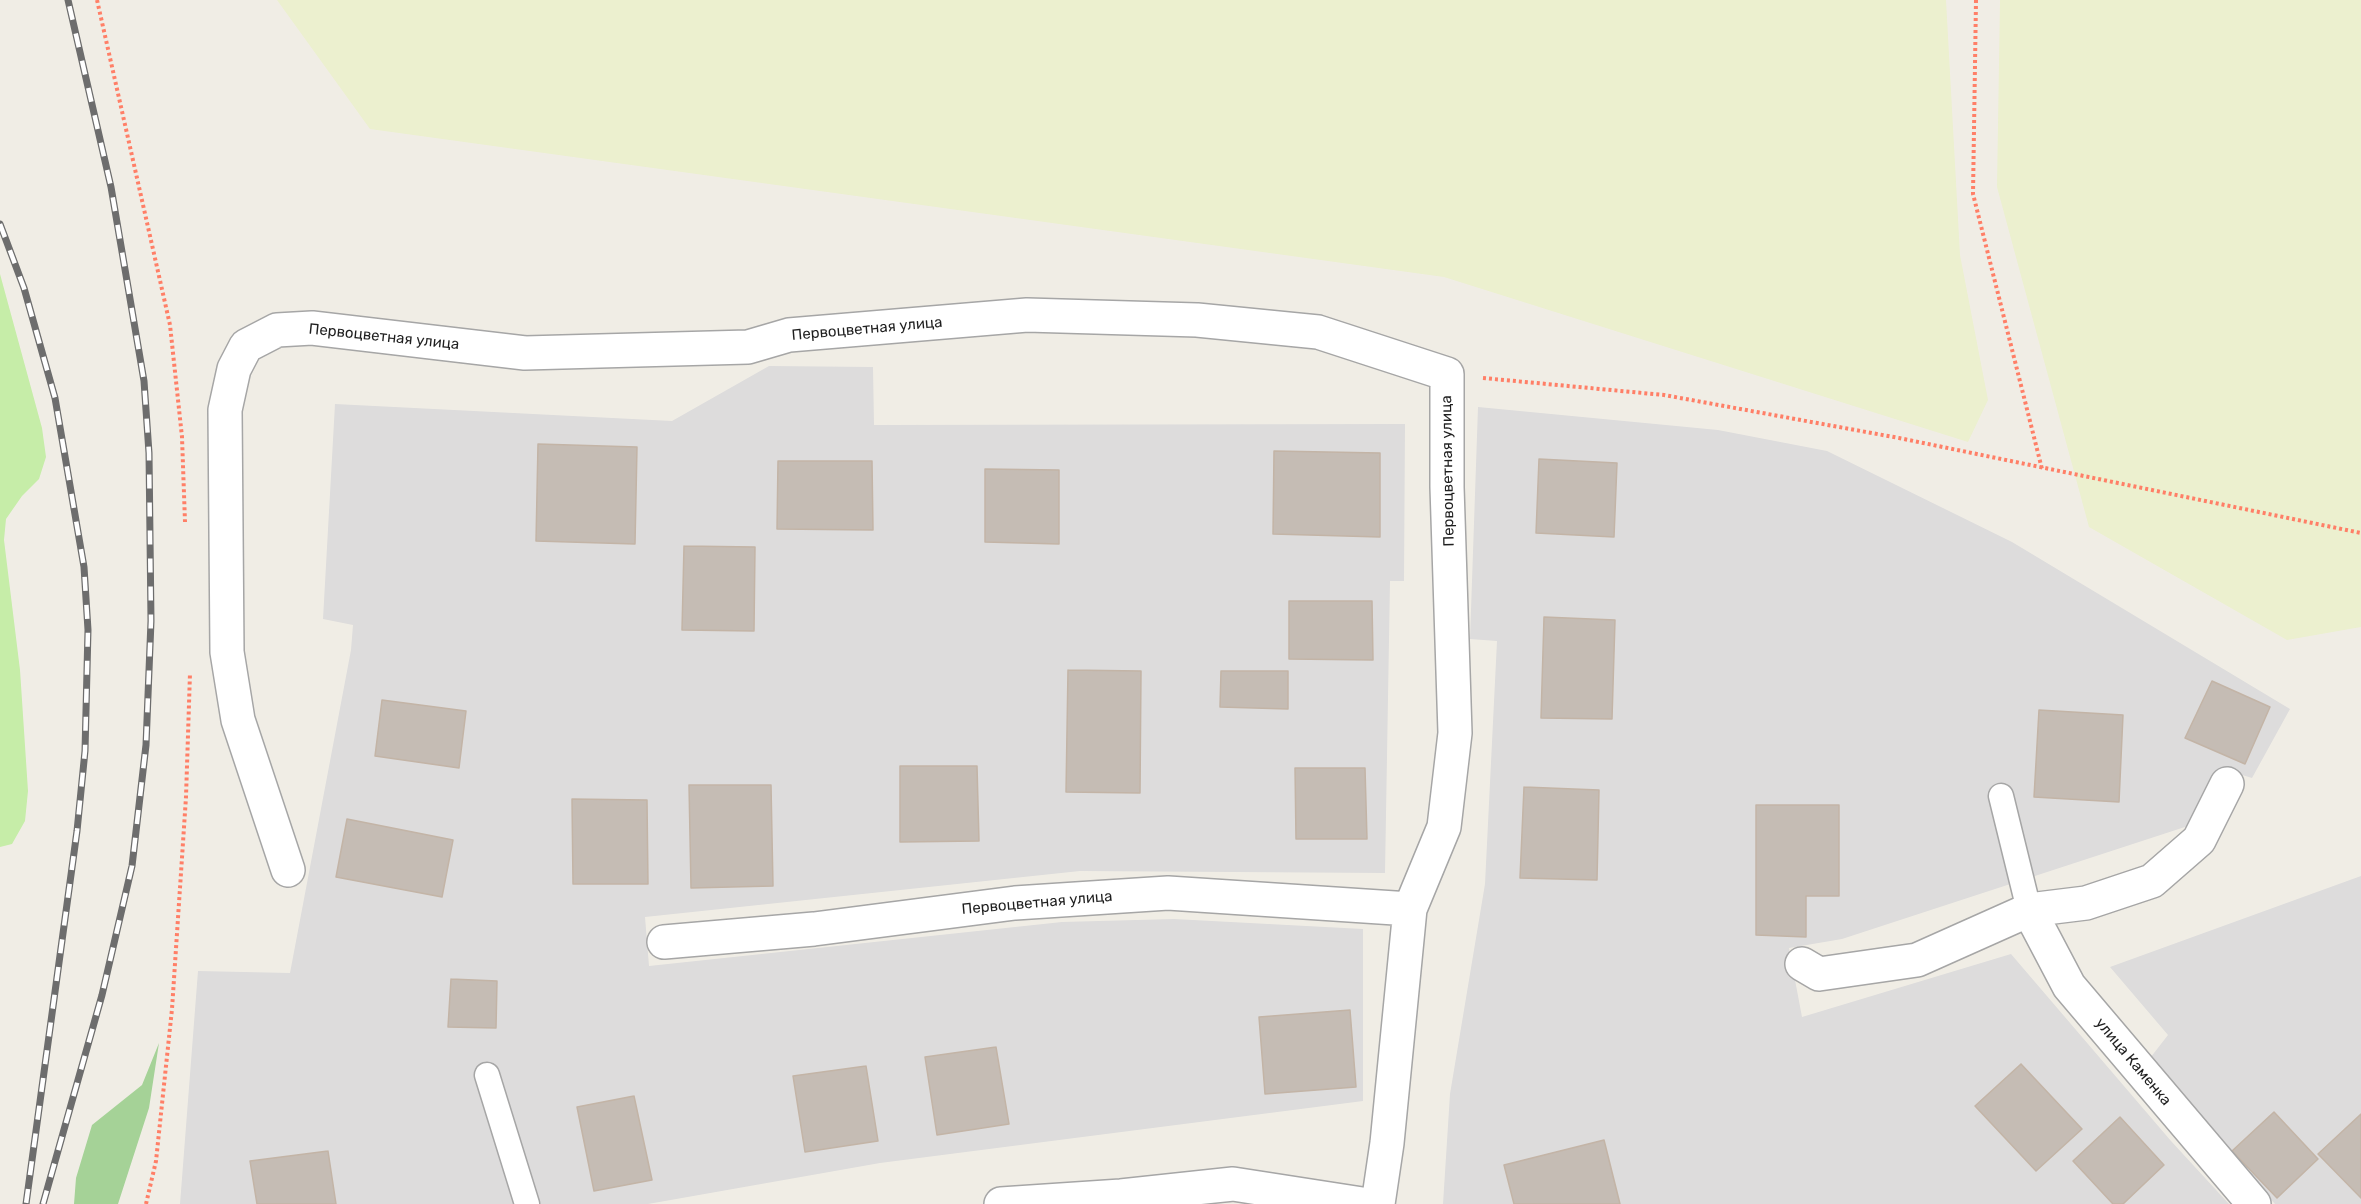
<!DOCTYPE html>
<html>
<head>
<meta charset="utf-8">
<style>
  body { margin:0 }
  canvas { display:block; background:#f0ede5 }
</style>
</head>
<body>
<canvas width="2361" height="1204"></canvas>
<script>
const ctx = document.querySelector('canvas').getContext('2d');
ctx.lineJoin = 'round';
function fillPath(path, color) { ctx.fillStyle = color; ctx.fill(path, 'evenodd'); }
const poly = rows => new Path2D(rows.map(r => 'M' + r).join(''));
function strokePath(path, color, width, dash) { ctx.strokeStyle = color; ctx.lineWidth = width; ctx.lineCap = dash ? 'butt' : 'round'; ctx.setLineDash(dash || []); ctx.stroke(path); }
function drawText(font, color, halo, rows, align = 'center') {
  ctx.font = font + ' Rubik,sans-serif'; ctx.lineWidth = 4.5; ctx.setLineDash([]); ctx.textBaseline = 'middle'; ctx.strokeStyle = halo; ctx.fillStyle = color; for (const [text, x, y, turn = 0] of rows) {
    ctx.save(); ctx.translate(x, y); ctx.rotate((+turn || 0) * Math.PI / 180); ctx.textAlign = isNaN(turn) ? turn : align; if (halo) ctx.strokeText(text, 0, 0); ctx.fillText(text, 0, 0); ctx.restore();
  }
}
const residential = poly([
  [769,366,873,367,874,425,1405,424,1404,581,1390,581,1385,873,1080,871,645,917,649,966,1062,922,1174,919,1363,929,1363,1101,880,1163,648,1204,180,1204,198,971,290,973,351,650,353,625,323,619,335,404,672,421],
  [1478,407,1718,430,1827,451,2012,542,2290,709,2252,778,2223,769,2191,825,1842,939,1789,948,1802,1017,2011,954,2171,1141,2229,1204,1443,1204,1450,1094,1485,884,1497,641,1470,639],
  [2361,876,2361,1204,2275,1204,2147,1062,2168,1035,2110,967]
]);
const farmland = poly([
  [277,0,1946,0,1960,255,1988,400,1968,442,1444,277,370,129],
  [2000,0,2361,0,2361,627,2287,640,2089,527,1997,187]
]);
const grass = poly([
  [0,274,42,428,46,457,39,479,22,496,6,519,4,540,20,670,28,791,25,821,12,844,0,847]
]);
const forest = poly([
  [159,1043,149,1108,118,1204,74,1204,76,1178,92,1125,142,1085]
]);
const building = poly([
  [538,444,637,447,635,544,536,541,538,444],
  [1274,451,1380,453,1380,537,1273,534,1274,451],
  [1539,459,1617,463,1614,537,1536,533,1539,459],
  [778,461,872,461,873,530,777,529,778,461],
  [985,469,1059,470,1059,544,985,542,985,469],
  [684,546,755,547,754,631,682,630,684,546],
  [1289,601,1372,601,1373,660,1289,659,1289,601],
  [1544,617,1615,620,1612,719,1541,718,1544,617],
  [1068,670,1141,671,1140,793,1066,792,1068,670],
  [1221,671,1288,671,1288,709,1220,707,1221,671],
  [2212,681,2270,707,2245,764,2185,738,2212,681],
  [382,700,466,711,459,768,375,756,382,700],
  [2039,710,2123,715,2119,802,2034,797,2039,710],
  [900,766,977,766,979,841,900,842,900,766],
  [1295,768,1365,768,1367,839,1296,839,1295,768],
  [689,785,771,785,773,886,691,888,689,785],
  [1524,787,1599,790,1597,880,1520,878,1524,787],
  [572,799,647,800,648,884,573,884,572,799],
  [1756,805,1839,805,1839,896,1806,896,1806,937,1756,935,1756,805],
  [347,819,453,840,442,897,336,877,347,819],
  [451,979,497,981,496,1028,448,1027,451,979],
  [1350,1010,1356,1087,1265,1094,1259,1017,1350,1010],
  [996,1047,1009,1124,937,1135,925,1057,996,1047],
  [2021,1064,2082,1129,2036,1171,1975,1106,2021,1064],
  [866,1066,878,1141,805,1152,793,1076,866,1066],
  [634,1096,652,1180,594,1191,577,1107,634,1096],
  [2274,1112,2318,1159,2277,1198,2232,1151,2274,1112],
  [2361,1114,2361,1198,2318,1154,2361,1114],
  [2120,1117,2164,1165,2123,1204,2113,1204,2073,1161,2120,1117],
  [1604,1140,1620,1204,1514,1204,1504,1165,1604,1140],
  [328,1151,336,1204,257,1204,250,1161,328,1151]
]);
const path = poly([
  [97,0,170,325,182,437,185,522],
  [1976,0,1973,194,2042,469],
  [1483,378,1664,395,1899,438,2361,533],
  [146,1204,156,1161,172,1009,186,797,190,673]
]);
const lane = poly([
  [2001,796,2029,910],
  [487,1075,527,1204]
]);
const street = poly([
  [288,870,238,720,227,652,225,410,234,369,246,346,277,330,312,328,525,353,748,347,789,335,1027,315,1197,320,1318,332,1447,374,1447,487,1455,733,1444,827,1410,909,1387,1143,1378,1204],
  [2029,910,2069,986,2254,1204],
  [664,942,814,929,1015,903,1168,893,1410,909],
  [1802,964,1819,974,1917,960,2029,910,2086,903,2152,881,2199,840,2227,784],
  [1001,1204,1121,1196,1233,1184,1362,1204]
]);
const rail = poly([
  [0,224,24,288,55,398,84,567,88,630,85,751,77,831,26,1204],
  [43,1204,102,995,132,866,146,745,151,621,149,453,144,381,111,187,68,0]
]);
const streetNames = [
  ["Первоцветная улица",867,329,-5],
  ["Первоцветная улица",384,337,6],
  ["Первоцветная улица",1448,471,-91],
  ["Первоцветная улица",1037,903,-5],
  ["улица Каменка",2133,1062,50]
];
fillPath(residential, '#dddcdc');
fillPath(farmland, '#ecf0cf');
fillPath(grass, '#c6eda8');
fillPath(forest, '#a5d297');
fillPath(building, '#c5bcb4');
strokePath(building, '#c3b4a6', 1.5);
strokePath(lane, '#a6a6a6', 27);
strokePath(street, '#a6a6a6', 36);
strokePath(path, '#ff7f67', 4, [3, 3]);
strokePath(lane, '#fff', 24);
strokePath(street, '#fff', 33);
strokePath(rail, '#6d6d6d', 7);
strokePath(rail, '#fff', 4.5, [14]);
drawText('15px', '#1f1f1f', '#fff', streetNames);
</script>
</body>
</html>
